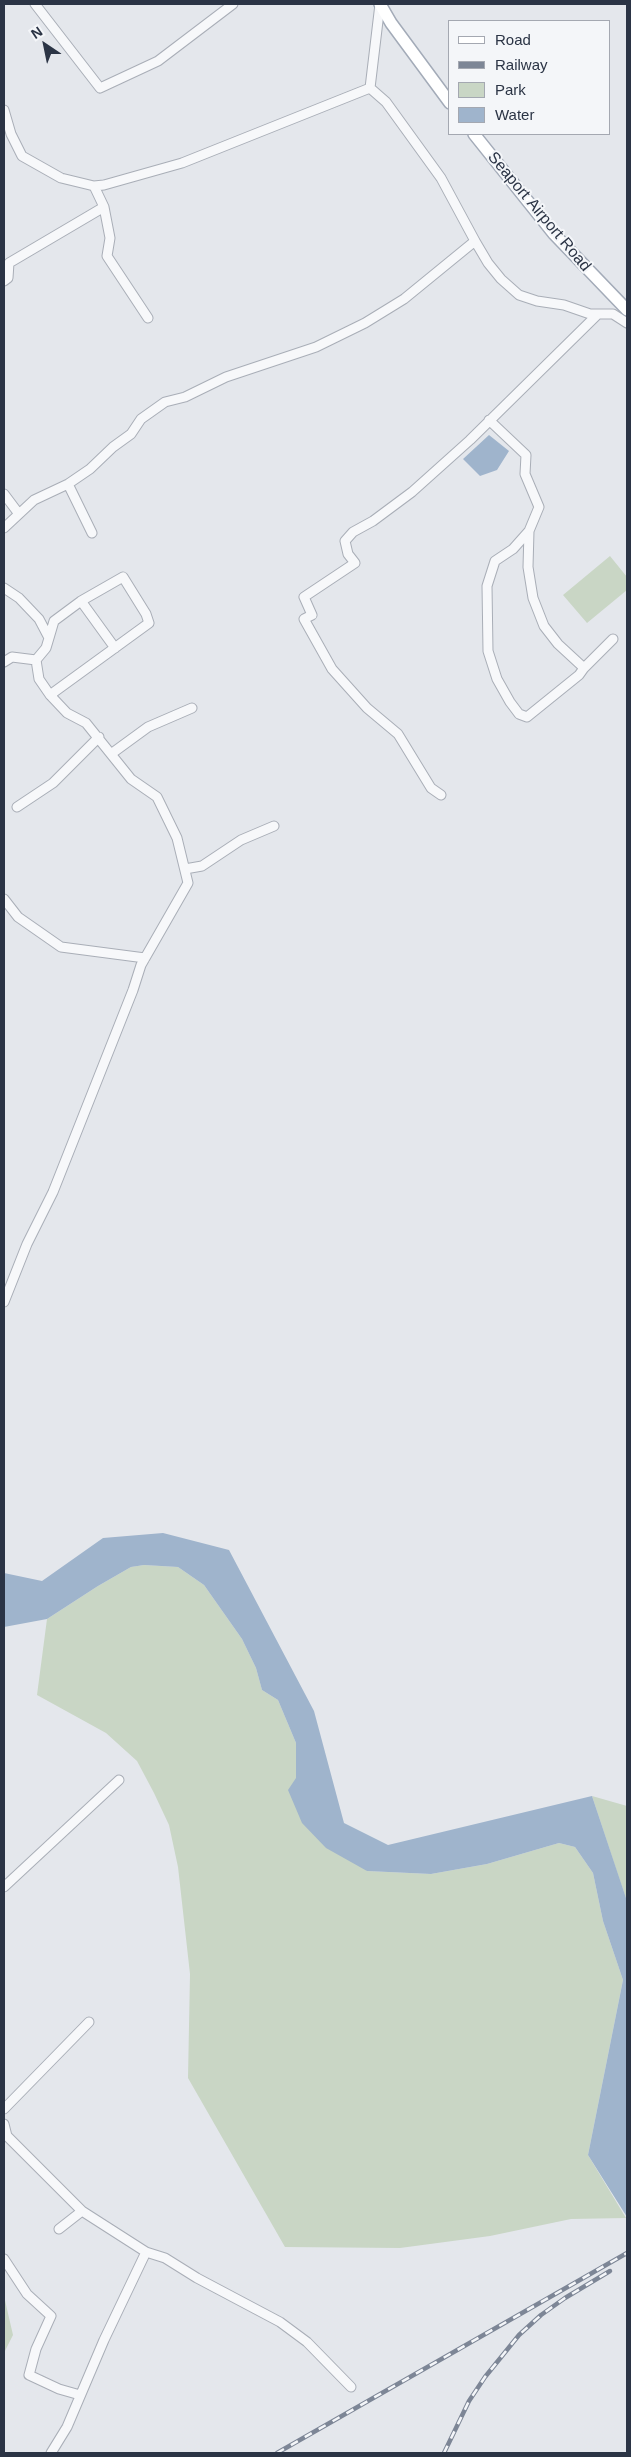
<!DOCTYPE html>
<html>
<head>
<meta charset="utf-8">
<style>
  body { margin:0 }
  #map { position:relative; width:631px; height:2457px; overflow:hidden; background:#e4e7ec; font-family:Helvetica,sans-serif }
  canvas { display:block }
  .frame { position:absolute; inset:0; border:5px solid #2b3445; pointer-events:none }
  .legend { position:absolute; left:448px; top:20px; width:162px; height:115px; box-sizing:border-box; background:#f4f6f9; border:1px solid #a4a8b1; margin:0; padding:6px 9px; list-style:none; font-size:15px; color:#2b3445 }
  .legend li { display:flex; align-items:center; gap:10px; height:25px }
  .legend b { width:25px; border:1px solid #a4a8b1 }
  .north { position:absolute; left:20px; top:20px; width:50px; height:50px; -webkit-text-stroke:4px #f4f6f9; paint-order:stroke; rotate:326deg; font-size:14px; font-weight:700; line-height:20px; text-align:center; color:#2b3445 }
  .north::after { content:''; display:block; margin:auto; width:18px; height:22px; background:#2b3445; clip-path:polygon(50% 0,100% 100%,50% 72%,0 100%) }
</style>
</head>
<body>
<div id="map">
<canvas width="631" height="2457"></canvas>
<div class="frame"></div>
<ul class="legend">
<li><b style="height:6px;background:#fff"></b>Road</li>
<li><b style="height:6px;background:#7d8696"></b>Railway</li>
<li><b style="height:14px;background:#c9d6c5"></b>Park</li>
<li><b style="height:14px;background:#9fb4cc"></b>Water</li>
</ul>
<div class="north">N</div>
</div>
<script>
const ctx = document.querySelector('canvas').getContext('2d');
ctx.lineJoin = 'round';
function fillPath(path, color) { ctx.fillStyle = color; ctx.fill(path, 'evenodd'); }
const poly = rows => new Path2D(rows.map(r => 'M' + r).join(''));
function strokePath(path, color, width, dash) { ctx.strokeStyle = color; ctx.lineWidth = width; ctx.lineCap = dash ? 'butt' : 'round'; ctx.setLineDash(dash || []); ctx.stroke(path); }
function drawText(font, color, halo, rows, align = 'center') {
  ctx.font = font + ' Helvetica,sans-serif'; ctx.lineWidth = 4; ctx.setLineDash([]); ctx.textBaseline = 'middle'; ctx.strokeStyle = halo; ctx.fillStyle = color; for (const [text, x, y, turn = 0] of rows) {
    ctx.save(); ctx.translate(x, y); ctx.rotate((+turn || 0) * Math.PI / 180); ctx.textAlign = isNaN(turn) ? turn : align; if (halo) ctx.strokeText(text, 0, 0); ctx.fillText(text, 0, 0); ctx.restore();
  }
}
const green = poly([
  [610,556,627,577,627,590,587,623,563,595],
  [144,1565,178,1567,204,1585,242,1639,256,1668,262,1690,278,1700,296,1743,296,1778,367,1871,431,1874,487,1864,559,1843,575,1847,593,1873,603,1921,623,1980,588,2155,626,2218,571,2219,490,2236,400,2248,285,2247,188,2078,190,1974,178,1867,169,1825,154,1793,137,1761,106,1733,37,1695,47,1619,98,1586,131,1567],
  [592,1796,627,1806,627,1901,620,1881],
  [4,2296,13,2335,5,2351,4,2360]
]);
const water = poly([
  [489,435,509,451,497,470,480,476,463,459],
  [163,1533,229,1550,314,1711,344,1823,388,1845,592,1796,627,1901,627,2217,588,2155,623,1980,603,1921,593,1873,575,1847,559,1843,487,1864,431,1874,367,1871,326,1848,302,1823,288,1790,296,1778,296,1743,278,1700,262,1690,256,1668,242,1639,204,1585,178,1567,144,1565,131,1567,98,1586,47,1619,4,1627,4,1573,42,1581,103,1538]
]);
const minor = poly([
  [35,4,100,88,158,61,233,4],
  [370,88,380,4],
  [4,110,11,134,22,156,61,178,94,186,104,185,182,163,370,88,386,102,441,178,475,241],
  [94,186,104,207,110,238,107,256,148,318],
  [4,281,8,278,9,263,104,207],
  [489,420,526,455,525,474,539,507,529,531,513,549,495,561,487,586,488,651,497,679,510,702,519,714,527,717,579,675,584,668,558,644,544,626,533,598,528,567,529,531],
  [68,484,92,533],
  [4,494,19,514],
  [4,528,34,500,68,484,90,469,113,447,131,434,141,419,165,402,185,397,226,377,316,347,365,323,404,299,475,241,488,263,501,279,519,295,537,301,564,305,590,314,613,314,627,323],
  [4,588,19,598,39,619,49,638,46,648,36,660,39,679,50,695,67,713,86,723,131,779,157,797,177,838,188,883,141,965,133,990,53,1192,27,1244,4,1302],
  [81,601,115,648],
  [49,638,54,621,81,601,123,577,146,614,149,623,50,695],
  [4,662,12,657,36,660],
  [584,668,613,639],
  [111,754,148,727,192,708],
  [441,795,431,788,398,734,367,708,332,669,304,619,312,615,304,597,355,563,348,554,345,541,353,532,373,521,412,492,470,440,598,314],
  [17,807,53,783,99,737],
  [185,869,202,866,241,840,274,826],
  [4,899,18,917,61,947,145,958],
  [4,1887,119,1780],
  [4,2109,89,2022],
  [4,2124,7,2136,82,2211,146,2252,104,2340,67,2427,51,2453],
  [59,2229,82,2211],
  [146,2252,165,2258,197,2278,280,2322,307,2342,351,2387],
  [4,2259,27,2294,51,2316,36,2349,29,2375,59,2389,80,2395]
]);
const major = poly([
  [380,4,391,23,450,103],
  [474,134,554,234,627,310]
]);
const rail = poly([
  [277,2453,627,2253],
  [444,2453,469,2401,485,2377,519,2335,541,2315,565,2298,610,2271]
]);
const streetNames = [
  ["Seaport Airport Road",539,212,50]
];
fillPath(green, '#c9d6c5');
fillPath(water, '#9fb4cc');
strokePath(minor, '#a9aeb7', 11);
strokePath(major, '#a3abb8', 14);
strokePath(minor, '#f7f8fa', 9);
strokePath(major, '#fff', 11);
strokePath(rail, '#7d8696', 4.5);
strokePath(rail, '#f4f6f9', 2.5, [8]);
drawText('16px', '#2b3445', '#f4f6f9', streetNames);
</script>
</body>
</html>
